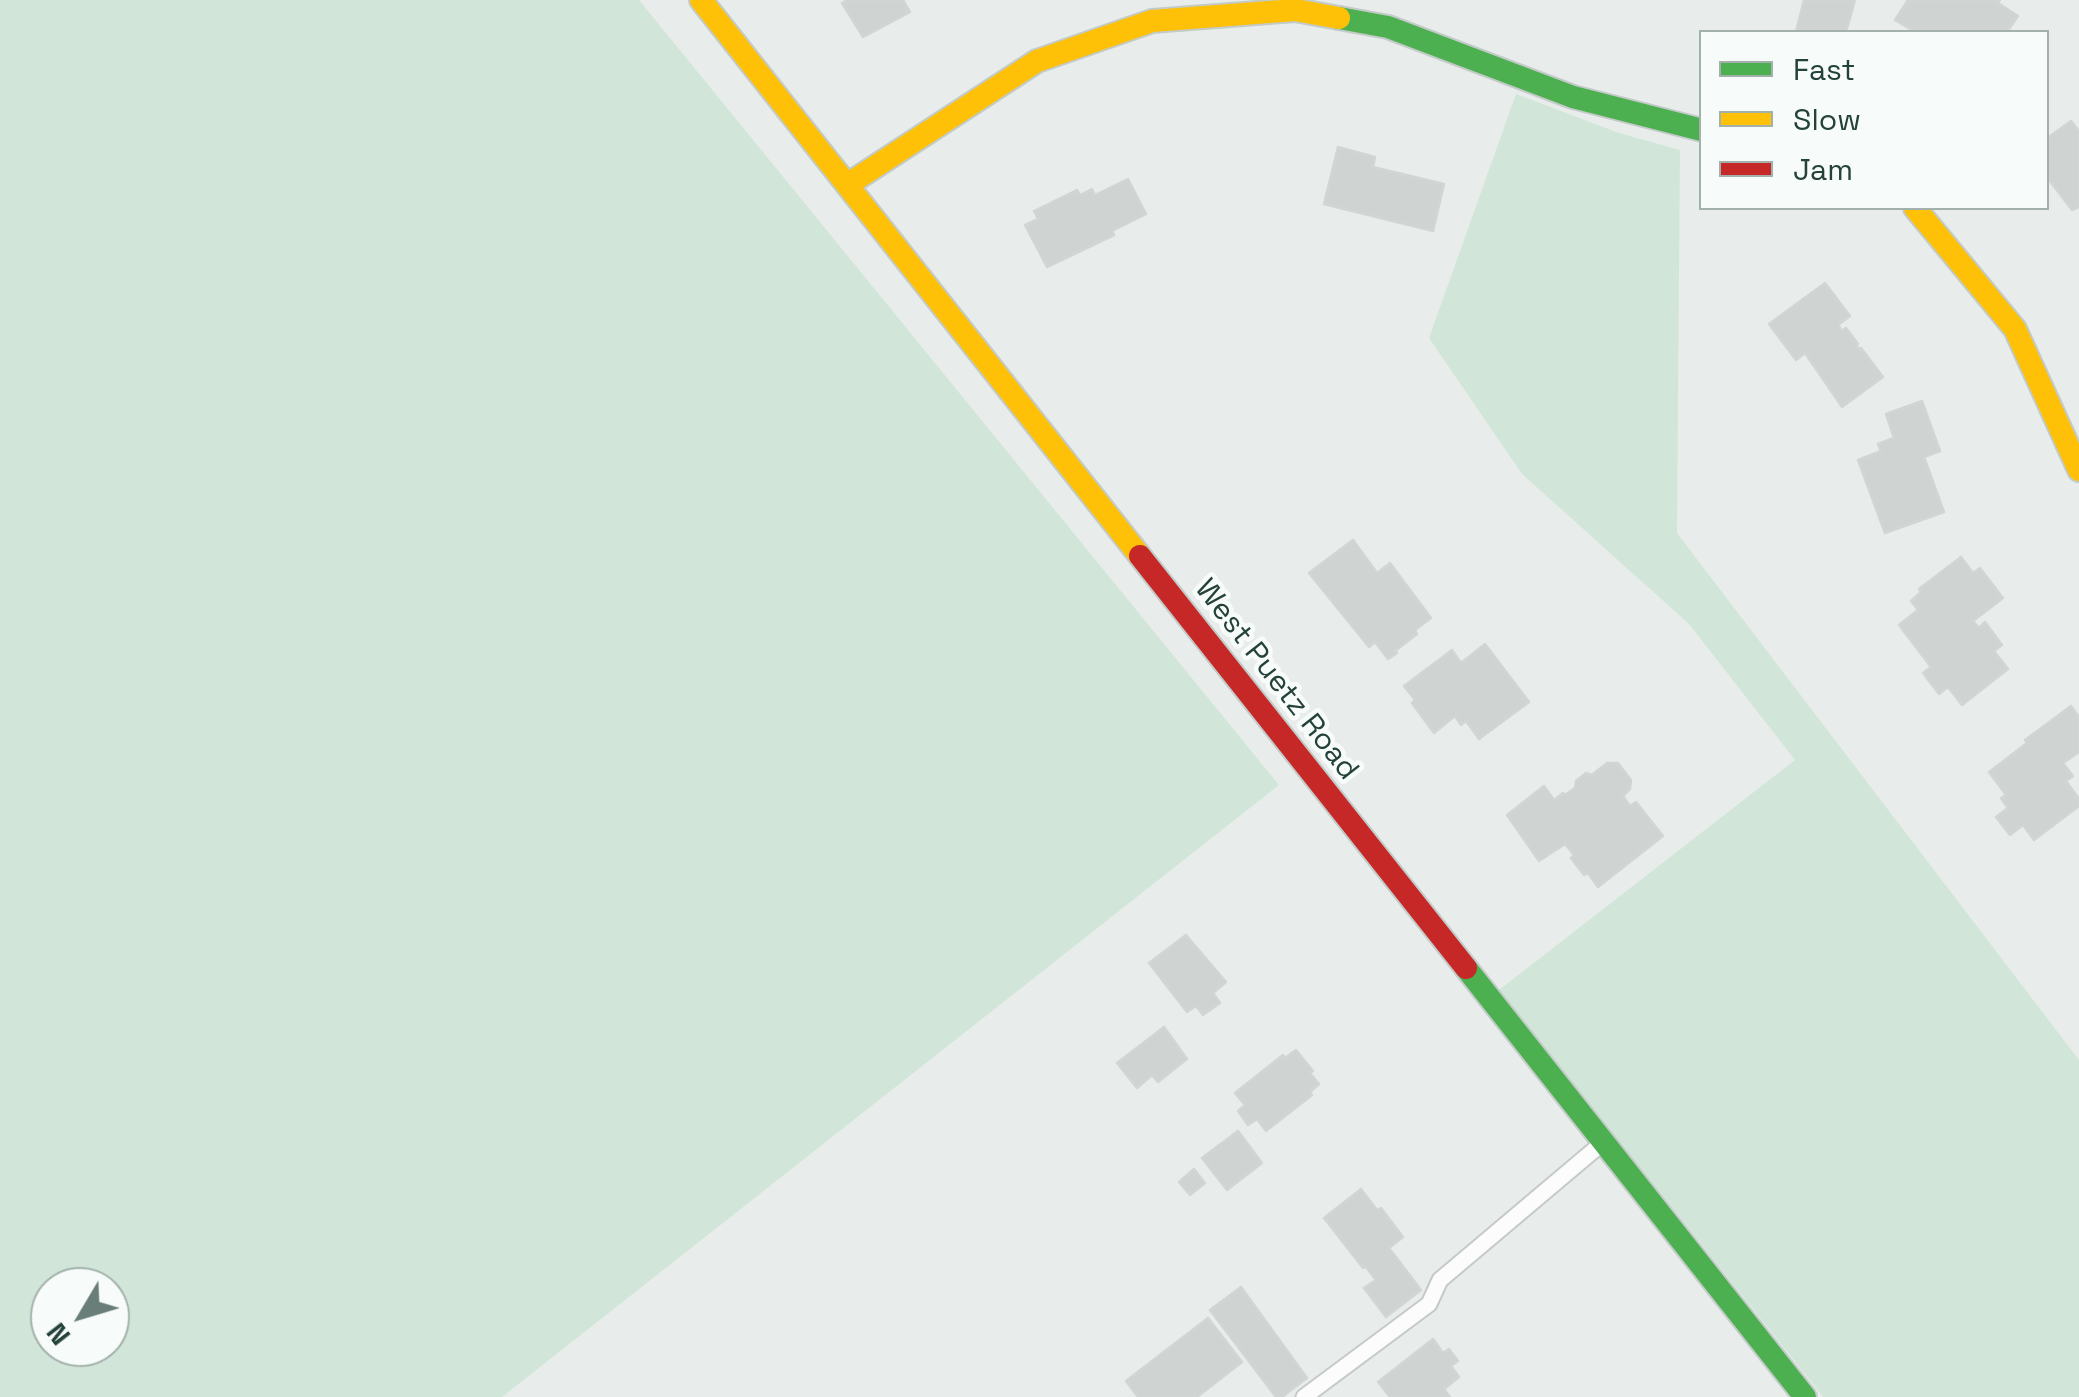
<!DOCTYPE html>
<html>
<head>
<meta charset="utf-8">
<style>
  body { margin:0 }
  #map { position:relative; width:2079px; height:1397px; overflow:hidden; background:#e8edeb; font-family:"Space Grotesk",sans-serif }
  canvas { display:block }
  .legend { position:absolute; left:1699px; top:30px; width:350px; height:180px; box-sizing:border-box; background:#f7fbf9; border:2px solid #a3b1ad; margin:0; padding:12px 18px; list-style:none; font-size:30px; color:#24423a }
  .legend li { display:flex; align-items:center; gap:20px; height:50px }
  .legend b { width:50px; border:2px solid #a3b1ad }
  .north { position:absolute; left:30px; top:1267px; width:100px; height:100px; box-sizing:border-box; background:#f7fbf9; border:2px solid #a3b1ad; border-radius:50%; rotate:232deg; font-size:28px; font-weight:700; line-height:40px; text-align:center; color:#24423a }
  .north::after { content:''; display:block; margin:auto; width:35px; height:45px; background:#697e78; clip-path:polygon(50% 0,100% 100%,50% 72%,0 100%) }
</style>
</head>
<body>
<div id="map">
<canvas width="2079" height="1397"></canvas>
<ul class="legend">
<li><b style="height:12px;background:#4caf50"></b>Fast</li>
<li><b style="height:12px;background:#ffc107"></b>Slow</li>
<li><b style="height:12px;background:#c62828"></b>Jam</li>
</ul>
<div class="north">N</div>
</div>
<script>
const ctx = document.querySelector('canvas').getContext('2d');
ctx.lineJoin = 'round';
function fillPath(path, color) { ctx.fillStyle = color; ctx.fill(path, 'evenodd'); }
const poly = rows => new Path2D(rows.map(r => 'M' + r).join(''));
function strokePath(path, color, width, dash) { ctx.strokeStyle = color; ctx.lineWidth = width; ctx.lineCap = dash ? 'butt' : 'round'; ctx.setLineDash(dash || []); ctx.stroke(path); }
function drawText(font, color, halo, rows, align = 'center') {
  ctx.font = font + ' "Space Grotesk",sans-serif'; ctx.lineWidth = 9; ctx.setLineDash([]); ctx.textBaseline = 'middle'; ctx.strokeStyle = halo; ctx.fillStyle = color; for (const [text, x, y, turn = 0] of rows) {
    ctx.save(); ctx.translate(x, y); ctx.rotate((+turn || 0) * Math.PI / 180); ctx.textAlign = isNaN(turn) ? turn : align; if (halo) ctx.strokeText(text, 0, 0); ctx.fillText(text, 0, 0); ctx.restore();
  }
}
const green = poly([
  [0,0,639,0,1279,785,502,1397,0,1397],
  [110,1287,110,1347,50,1347,50,1287],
  [1516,94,1619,133,1680,150,1677,533,2079,1060,2079,1397,1823,1397,1499,990,1795,760,1689,624,1522,474,1429,338]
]);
const building = poly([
  [847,0,903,0,910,12,863,37,842,3,847,0],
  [1804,0,1855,0,1846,32,1796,32,1804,0],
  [1908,0,2000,0,1998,3,2018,16,2007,32,1915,32,1895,20,1908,0],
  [2071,121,2079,131,2079,207,2072,210,2046,176,2046,139,2071,121],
  [1338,147,1375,157,1373,167,1444,184,1433,231,1324,204,1338,147],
  [1128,179,1146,214,1112,231,1114,235,1047,267,1025,225,1038,219,1034,211,1077,190,1080,195,1092,189,1095,195,1128,179],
  [1825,283,1850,316,1838,325,1842,331,1846,328,1858,344,1856,345,1859,349,1861,348,1883,377,1842,407,1805,353,1796,360,1769,324,1825,283],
  [1922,401,1940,451,1924,457,1944,512,1885,533,1858,460,1881,451,1878,444,1894,438,1886,414,1922,401],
  [1353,540,1377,573,1390,563,1431,618,1415,630,1417,634,1395,651,1397,653,1388,659,1375,642,1369,647,1309,573,1353,540],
  [1961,557,1973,573,1980,568,2003,598,1973,621,1979,628,1985,622,2002,645,1994,651,2008,669,1962,705,1948,687,1939,694,1923,673,1931,667,1899,625,1918,610,1911,601,1921,592,1919,589,1961,557],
  [1485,644,1529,702,1479,739,1466,721,1461,725,1455,716,1434,733,1412,703,1415,700,1404,686,1452,650,1461,663,1485,644],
  [2071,706,2079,717,2079,752,2063,763,2073,776,2066,781,2079,799,2079,806,2034,840,2023,825,2010,835,1996,817,2008,808,2001,798,2006,795,1989,772,2027,743,2025,740,2071,706],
  [1607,763,1618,763,1631,780,1630,789,1623,796,1630,806,1636,802,1663,836,1598,887,1588,873,1584,875,1571,858,1574,855,1565,844,1539,861,1507,815,1544,786,1554,800,1563,793,1565,795,1575,788,1576,781,1586,773,1592,775,1607,763],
  [1186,935,1226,982,1213,993,1220,1003,1203,1015,1196,1006,1187,1012,1149,963,1186,935],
  [1164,1027,1187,1059,1158,1082,1152,1075,1137,1088,1117,1063,1164,1027],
  [1296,1050,1313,1071,1310,1073,1319,1084,1310,1092,1312,1095,1266,1131,1257,1119,1248,1125,1238,1111,1245,1105,1235,1093,1283,1055,1285,1058,1296,1050],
  [1238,1131,1262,1163,1227,1190,1202,1158,1238,1131],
  [1194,1169,1205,1183,1190,1195,1179,1182,1194,1169],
  [1361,1189,1377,1210,1381,1208,1403,1237,1389,1248,1421,1290,1386,1317,1364,1288,1376,1280,1365,1266,1363,1268,1324,1218,1361,1189],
  [1241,1287,1307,1378,1282,1397,1276,1397,1210,1310,1241,1287],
  [1208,1318,1242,1362,1197,1397,1138,1397,1126,1381,1208,1318],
  [1433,1339,1443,1353,1449,1349,1458,1361,1451,1366,1459,1377,1444,1389,1450,1397,1390,1397,1378,1382,1433,1339]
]);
const lane = poly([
  [1304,1397,1429,1304,1440,1280,1600,1145]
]);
const fast = poly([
  [1339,18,1388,27,1573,97,1702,130],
  [1466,968,1805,1397]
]);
const slow = poly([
  [701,0,1140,556],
  [847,185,1037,61,1152,21,1295,10,1339,18],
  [1915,208,2015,329,2079,470]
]);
const jam = poly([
  [1140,556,1466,968]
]);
const streetNames = [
  ["West Puetz Road",1276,680,52]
];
fillPath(green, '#d1e6d8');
fillPath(building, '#cfd4d2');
strokePath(building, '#d1d6d4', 2.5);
strokePath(lane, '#c5cac8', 19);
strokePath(fast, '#c3cbc8', 26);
strokePath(slow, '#c3cbc8', 26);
strokePath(jam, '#c3cbc8', 26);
strokePath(lane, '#fcfcfc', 15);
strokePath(fast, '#4caf50', 22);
strokePath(slow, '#ffc107', 22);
strokePath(jam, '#c62828', 22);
drawText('30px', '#24423a', '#f7fbf9', streetNames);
</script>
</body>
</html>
